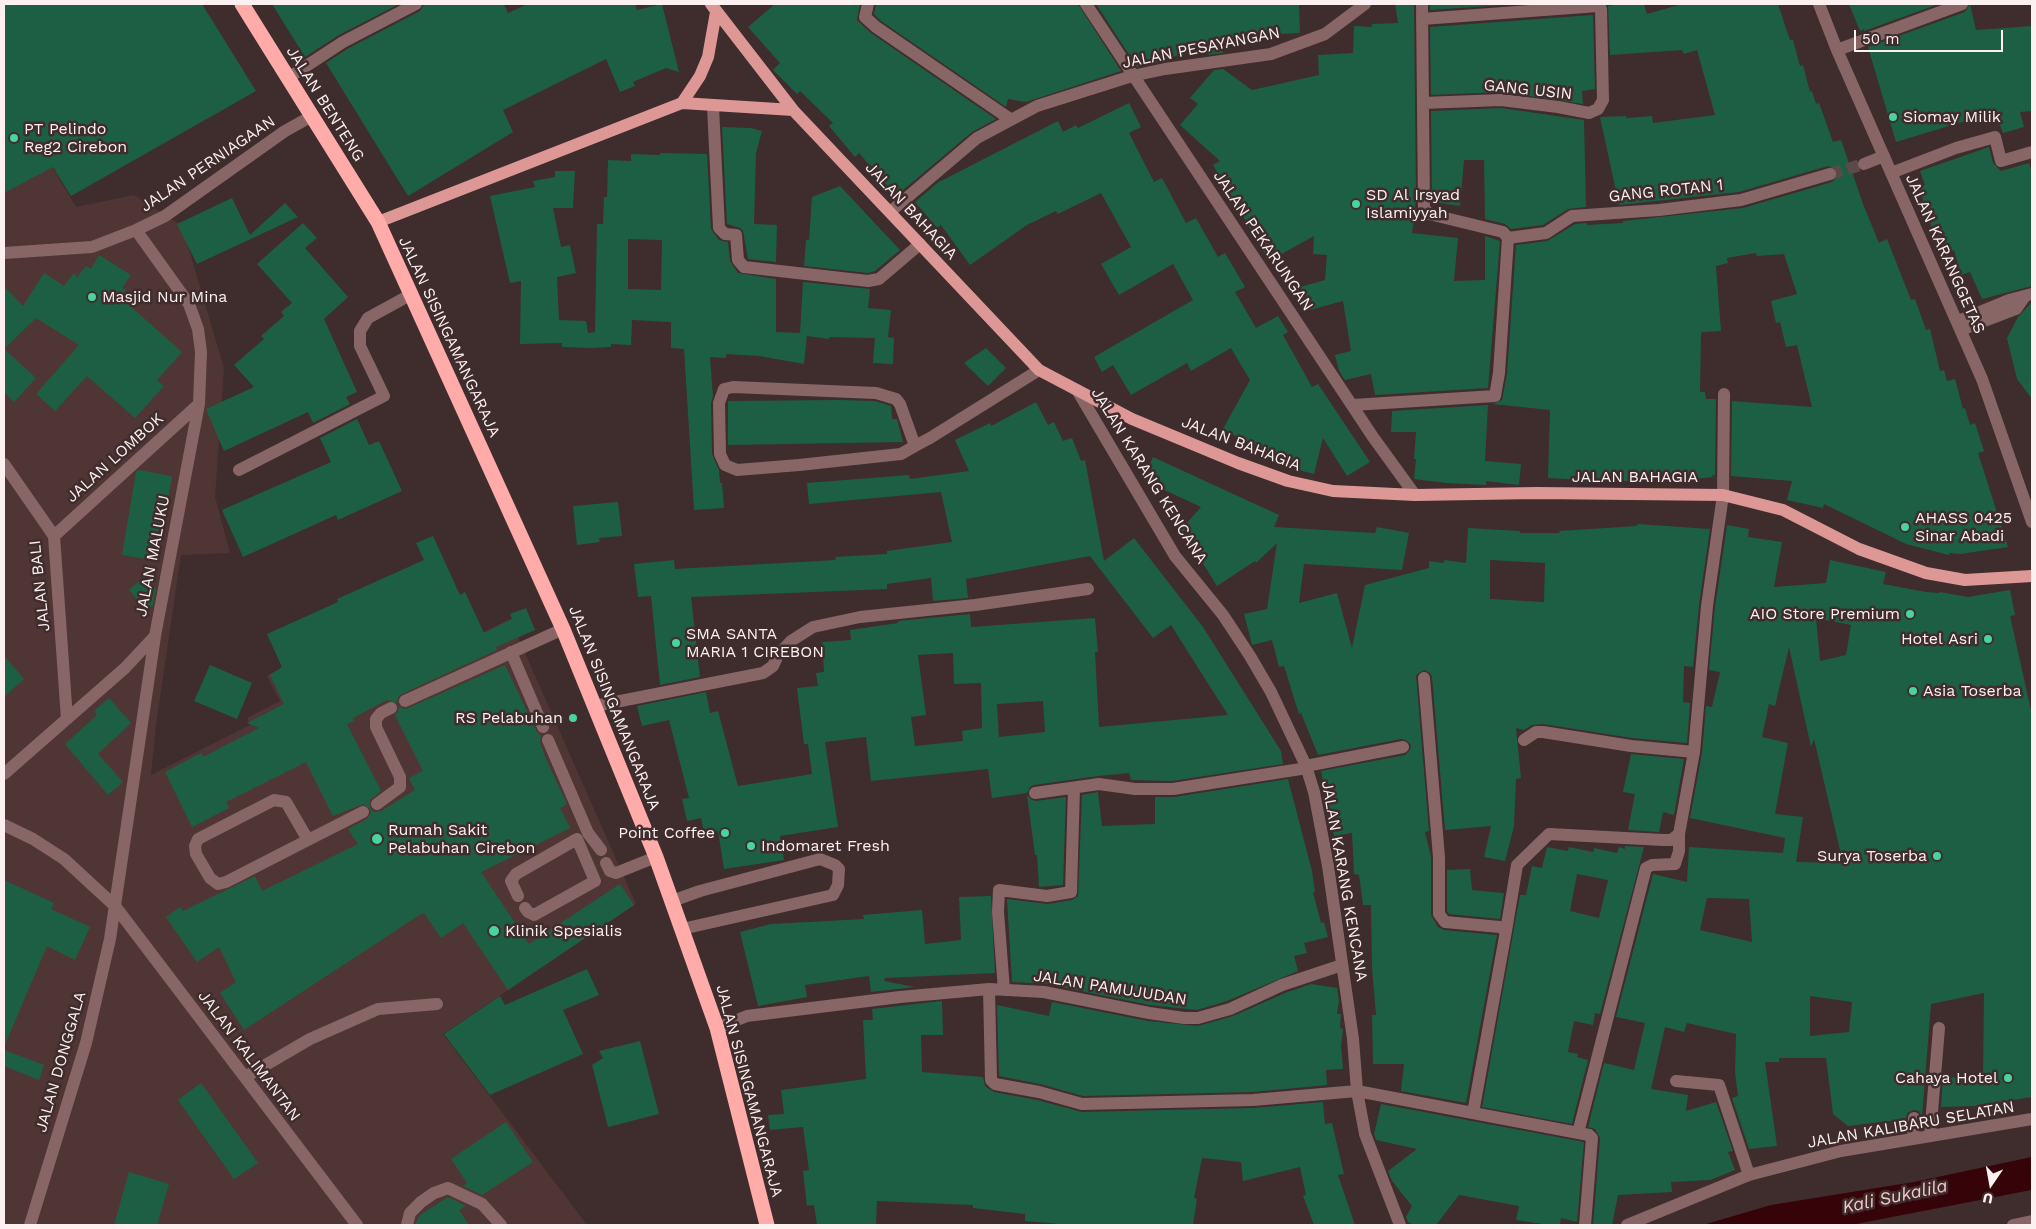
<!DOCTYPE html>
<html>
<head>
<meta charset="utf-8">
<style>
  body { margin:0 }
  #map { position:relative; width:2036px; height:1229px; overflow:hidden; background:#3f2c2c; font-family:"Work Sans",sans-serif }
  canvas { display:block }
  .frame { position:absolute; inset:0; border:5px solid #fdf0f0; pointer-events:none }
  .north { position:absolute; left:1966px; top:1159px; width:50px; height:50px; -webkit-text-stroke:4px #3f2c2c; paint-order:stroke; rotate:192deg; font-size:14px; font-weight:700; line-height:20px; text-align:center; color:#fdf0f0 }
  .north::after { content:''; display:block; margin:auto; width:18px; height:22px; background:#fdf0f0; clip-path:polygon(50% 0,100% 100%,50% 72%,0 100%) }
  .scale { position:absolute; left:1854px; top:30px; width:149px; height:22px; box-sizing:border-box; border:2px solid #fdf0f0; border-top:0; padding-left:6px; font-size:15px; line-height:18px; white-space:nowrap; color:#fdf0f0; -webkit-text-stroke:4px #3f2c2c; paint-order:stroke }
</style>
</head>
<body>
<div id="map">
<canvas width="2036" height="1229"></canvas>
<div class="frame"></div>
<div class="north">U</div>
<div class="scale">50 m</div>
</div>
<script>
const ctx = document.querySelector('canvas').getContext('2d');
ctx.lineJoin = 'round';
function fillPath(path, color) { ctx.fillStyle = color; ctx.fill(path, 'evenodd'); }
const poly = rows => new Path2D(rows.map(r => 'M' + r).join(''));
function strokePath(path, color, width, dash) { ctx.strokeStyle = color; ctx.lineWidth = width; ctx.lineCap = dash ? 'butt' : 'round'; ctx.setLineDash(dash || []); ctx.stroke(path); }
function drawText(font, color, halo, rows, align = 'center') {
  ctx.font = font + ' "Work Sans",sans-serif'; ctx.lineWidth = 5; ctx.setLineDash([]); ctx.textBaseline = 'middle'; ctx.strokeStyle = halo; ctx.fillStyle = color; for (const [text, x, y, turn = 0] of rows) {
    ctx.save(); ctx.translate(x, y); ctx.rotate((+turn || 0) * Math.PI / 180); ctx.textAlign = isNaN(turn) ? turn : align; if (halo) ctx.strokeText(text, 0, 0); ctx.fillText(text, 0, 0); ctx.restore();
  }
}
const built = poly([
  [4,85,76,207,134,195,182,226,224,368,215,497,230,553,181,555,156,725,151,775,250,725,247,718,280,701,267,676,380,615,449,649,510,619,636,904,443,1034,587,1225,4,1225]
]);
const water = poly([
  [2032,1157,2032,1190,2021,1192,1851,1225,1703,1225,1771,1205,1914,1182]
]);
const building = poly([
  [4,4,202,4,256,91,71,196,53,167,4,193],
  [272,4,399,4,339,35,305,57],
  [424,4,504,4,508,13,528,4,635,4,637,10,662,4,679,72,666,68,633,82,635,86,620,92,606,59,503,110,513,132,408,196,326,63,347,49,420,11],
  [775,4,860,4,857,20,871,33,996,119,972,132,896,196,859,153,855,157,829,126,833,123,800,91,797,94,773,70,780,63,748,27],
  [876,4,1078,4,1121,71,1026,102,1008,99,1006,107,881,21,874,14],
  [1096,4,1299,4,1300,33,1280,34,1280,37,1263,38,1263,41,1244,41,1244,46,1223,46,1223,53,1208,55,1204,46,1162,61,1137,67],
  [1395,4,1414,4,1416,199,1412,233,1458,238,1454,281,1485,280,1485,236,1500,241,1488,388,1375,395,1371,374,1345,380,1339,371,1335,355,1351,351,1343,301,1306,311,1300,287,1325,280,1327,255,1313,254,1314,236,1269,261,1213,165,1220,161,1180,125,1198,104,1190,98,1214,70,1223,69,1252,90,1319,75,1318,55,1353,53,1354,26,1372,27,1372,24,1398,23],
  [1430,4,1518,4,1430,10],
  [1620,4,1644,4,1647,14,1682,4,1778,4,1790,40,1793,40,1800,66,1803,65,1810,92,1812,91,1816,104,1819,103,1833,142,1841,140,1863,204,1879,243,1887,239,1911,300,1915,299,1926,330,1930,329,1940,371,1944,370,1947,381,1955,379,1963,409,1965,408,1970,425,1975,423,1984,451,1978,453,2008,547,1960,554,1949,553,1949,555,1906,544,1824,504,1823,508,1787,500,1792,481,1731,476,1732,401,1812,407,1797,345,1786,347,1780,322,1776,323,1771,301,1797,294,1784,254,1757,256,1756,253,1727,258,1728,263,1716,266,1721,331,1702,332,1701,335,1700,392,1705,392,1706,399,1716,399,1715,475,1712,475,1713,477,1694,479,1693,476,1628,483,1628,481,1586,483,1586,480,1548,478,1550,410,1493,404,1502,400,1507,374,1516,245,1547,241,1575,224,1587,223,1587,225,1623,223,1623,221,1743,208,1832,182,1838,176,1836,169,1828,166,1739,192,1619,205,1600,117,1626,116,1626,118,1652,116,1653,123,1715,115,1697,50,1684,54,1682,50,1610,55,1608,6],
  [1849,4,1939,4,1864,31,1864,29,1860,31],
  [1970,4,1976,30,2032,26,2032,111,2020,112,2024,127,2003,133,1995,112,1896,142,1868,47,1965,12],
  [1593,15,1595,89,1582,91,1583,104,1502,92,1431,95,1430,27],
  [1129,103,1141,127,1129,133,1154,182,1162,178,1186,223,1196,218,1218,257,1225,253,1245,287,1235,292,1256,328,1278,316,1288,332,1283,335,1312,387,1318,384,1370,462,1347,476,1323,438,1314,474,1291,468,1257,449,1255,452,1240,443,1242,440,1223,429,1250,380,1231,348,1191,371,1187,363,1131,395,1113,365,1102,372,1094,357,1193,300,1173,264,1119,295,1101,264,1131,247,1101,193,1058,214,1056,211,1027,225,970,265,941,225,937,228,915,202,942,179,939,182,1058,121,1063,132,1076,125,1078,128],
  [1501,108,1584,120,1586,207,1568,209,1543,225,1511,229,1505,224,1485,219,1484,160,1464,160,1460,206,1432,202,1431,111],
  [722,127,751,128,762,131,756,153,754,224,777,225,776,262,748,259,743,231,740,228,727,224],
  [1989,147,1993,163,2001,171,2029,163,2032,173,2032,286,1982,299,1970,272,1961,275,1954,250,1943,253,1935,227,1932,228,1919,187,1925,185,1920,171],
  [660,153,707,154,711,229,719,240,728,242,730,261,738,273,776,279,776,332,800,333,803,282,870,289,868,308,891,310,888,337,894,338,893,364,873,363,875,338,829,337,829,339,807,336,804,364,759,356,726,354,726,358,710,357,713,396,711,403,712,454,719,470,720,483,722,483,724,508,694,510,684,349,671,348,671,322,632,320,631,345,611,344,611,347,591,348,562,347,562,343,520,344,521,281,510,283,490,196,535,187,533,181,555,177,555,171,575,171,573,208,553,208,561,247,570,245,576,273,557,277,559,320,586,321,588,333,595,332,597,224,603,224,604,197,607,197,608,160,631,161,631,154,660,155],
  [628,239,662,240,661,290,628,289],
  [840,186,900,250,875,271,868,273,804,266,806,240,809,240,812,197],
  [232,198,250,235,285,203,298,217,197,264,177,224],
  [303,223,317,238,305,248,348,297,324,319,357,392,346,397,350,404,313,423,308,412,224,451,206,409,254,387,234,365,264,339,261,336,284,316,281,312,292,303,257,264],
  [99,255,131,275,122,288,126,290,121,298,182,352,157,380,164,386,135,418,87,376,55,411,36,394,79,345,36,318,4,349,4,286,23,306,44,273,64,286,74,273,77,277,86,266,91,269],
  [2032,302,2032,399,2017,379,2007,338,2018,317],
  [986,348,1006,368,988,386,964,363],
  [4,349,36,378,14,402,4,392],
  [839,400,875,401,891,406,892,419,897,419,903,442,728,445,728,401],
  [1036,402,1048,425,1054,422,1063,441,1072,438,1081,461,1085,460,1104,561,1134,538,1203,627,1281,751,1283,764,1172,781,1131,780,1129,773,1098,776,1034,785,1030,787,1027,793,992,798,988,769,871,781,866,737,825,742,838,827,780,836,784,860,724,869,718,831,704,833,701,818,687,821,682,799,689,798,669,720,642,726,637,706,706,692,710,713,718,711,738,786,812,774,808,744,804,744,797,688,818,686,816,673,824,672,822,642,851,640,850,630,898,623,898,621,970,614,971,627,1095,618,1098,652,1095,652,1099,727,1228,715,1171,625,1153,638,1090,556,966,579,968,598,933,601,931,578,887,584,887,589,691,597,700,677,660,685,651,596,638,597,634,564,674,560,675,569,836,560,835,557,887,554,887,551,952,542,941,492,809,504,807,483,909,475,910,479,969,471,955,440,990,423,991,426],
  [953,653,954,684,981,683,982,728,962,731,963,741,915,746,911,717,926,715,918,655],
  [1043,701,1045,732,999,737,997,704],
  [1488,405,1485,461,1521,464,1519,485,1486,481,1486,485,1446,483,1414,479,1416,459,1414,459,1416,432,1391,432,1392,411],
  [357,419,369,445,379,441,402,491,338,520,336,515,243,557,222,510,331,462,320,438],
  [1153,457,1279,515,1274,527,1375,533,1377,527,1409,533,1402,570,1304,564,1299,603,1337,593,1352,648,1365,585,1429,568,1429,561,1444,563,1444,560,1466,563,1468,528,1520,531,1520,533,1560,533,1559,531,1637,526,1637,524,1710,529,1699,605,1693,667,1684,666,1683,702,1690,703,1687,743,1632,738,1543,724,1532,725,1524,730,1516,728,1521,778,1516,779,1514,826,1505,861,1484,857,1491,826,1445,830,1432,677,1430,673,1424,670,1416,675,1429,831,1425,832,1431,857,1431,915,1438,927,1444,930,1497,935,1466,1103,1401,1091,1404,1064,1373,1064,1372,1015,1376,1015,1372,968,1371,905,1363,905,1359,875,1354,874,1352,833,1334,836,1321,771,1405,755,1410,750,1411,745,1406,740,1401,739,1318,755,1301,713,1299,714,1284,666,1279,667,1272,640,1252,645,1244,614,1267,609,1277,543,1256,563,1255,561,1217,586,1206,568,1179,532,1201,507,1143,480],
  [1490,560,1545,563,1544,602,1490,599],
  [139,470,172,476,157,561,122,555,136,472],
  [618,502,622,536,599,538,600,542,577,545,573,506],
  [1727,525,1749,529,1748,537,1782,542,1774,587,1826,583,1830,560,1886,572,1883,584,1926,592,1939,593,1940,592,1968,597,2010,590,2015,615,2010,616,2032,715,2032,1097,1974,1106,1941,1107,1943,1078,1983,1076,1984,993,1931,1004,1922,1117,1919,1111,1914,1110,1907,1113,1906,1119,1848,1126,1833,1114,1826,1058,1779,1058,1779,1062,1765,1062,1777,1146,1749,1149,1732,1098,1738,1096,1735,1072,1736,1034,1687,1023,1684,1032,1665,1027,1651,1089,1688,1095,1686,1111,1716,1102,1733,1151,1728,1152,1735,1170,1710,1180,1671,1182,1672,1192,1618,1195,1612,1225,1593,1225,1600,1138,1595,1129,1588,1127,1604,1063,1634,1070,1645,1023,1616,1017,1653,874,1687,882,1689,847,1783,853,1785,838,1690,818,1702,753,1706,706,1712,707,1720,672,1709,670,1715,607],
  [1816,618,1851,625,1846,655,1820,661],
  [1789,647,1811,747,1814,739,1843,863,1796,862,1803,817,1775,814,1788,743,1762,737,1769,704,1775,706],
  [1707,898,1749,899,1752,942,1700,930],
  [1810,996,1852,1002,1849,1032,1810,1036],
  [433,536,460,595,465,592,484,633,512,619,510,614,526,608,535,630,496,647,497,650,402,694,398,697,397,703,387,700,353,718,354,721,347,724,381,791,370,800,370,808,374,812,381,811,415,790,409,778,423,771,395,715,398,712,399,706,404,709,408,708,505,665,536,730,541,736,540,743,546,759,567,804,560,808,570,828,481,872,529,944,620,884,634,905,508,990,463,923,441,938,424,913,421,914,244,1030,220,993,236,982,219,947,197,962,166,917,180,907,183,911,255,876,262,891,358,844,348,829,367,819,371,813,370,809,363,804,333,816,306,762,226,802,229,808,192,827,165,772,201,753,203,757,259,728,247,723,284,704,270,675,282,667,267,634,338,602,337,599,424,560,416,543],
  [145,576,156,589,153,605,146,610,129,590],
  [4,656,24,679,4,697],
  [210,665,252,683,237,719,194,701],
  [109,698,131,723,98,754,123,782,108,795,65,744,97,715,94,711],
  [1631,754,1684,759,1674,815,1663,812,1659,832,1628,830,1635,794,1623,792],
  [1288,779,1312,871,1315,892,1313,892,1321,923,1324,922,1328,937,1304,943,1307,953,1294,956,1298,971,1227,1001,1197,1010,1150,1005,1056,986,1056,984,1012,982,1007,899,1048,904,1072,900,1078,896,1082,795,1098,792,1102,826,1155,824,1155,797,1174,797],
  [1027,795,1032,800,1036,801,1066,797,1063,885,1039,887,1037,855,1035,855],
  [1625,846,1644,847,1600,1014,1595,1013,1593,1025,1574,1021,1568,1052,1578,1054,1577,1057,1588,1060,1572,1124,1482,1107,1520,895,1526,895,1532,866,1542,868,1547,847,1568,851,1569,847,1593,852,1594,848,1617,853,1619,847,1625,849],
  [1577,874,1608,880,1599,918,1570,911],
  [1470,869,1472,890,1504,893,1500,919,1449,914,1447,911,1447,870],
  [4,880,54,903,51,909,90,927,75,960,47,946,4,1047],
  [991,896,995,973,885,978,884,981,915,987,871,992,869,976,805,985,807,997,758,1006,740,932,771,924,864,919,863,915,922,910,925,944,961,940,959,897],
  [587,969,599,995,563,1010,583,1054,490,1095,444,1034,500,996,505,1005],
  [1311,984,1337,988,1339,1001,1337,1014,1341,1014,1340,1028,1343,1029,1341,1046,1343,1069,1326,1070,1327,1085,1253,1092,1083,1096,1040,1084,999,1076,997,1005,1049,1016,1052,1002,1148,1021,1198,1026,1233,1016,1285,993],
  [942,1001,943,1035,921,1035,922,1072,983,1077,985,1086,994,1092,1037,1100,1082,1112,1253,1108,1323,1102,1325,1124,1332,1123,1344,1174,1338,1175,1355,1225,1314,1225,1303,1196,1306,1195,1300,1167,1243,1181,1241,1162,1202,1158,1194,1198,1197,1199,1193,1225,1071,1225,1025,1221,1025,1214,973,1208,973,1205,877,1201,876,1225,817,1225,814,1205,807,1206,803,1171,809,1170,803,1127,770,1130,768,1115,784,1114,781,1090,866,1079,863,1020,873,1020,872,1009],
  [640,1041,659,1114,608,1127,592,1065,603,1058,599,1051],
  [4,1050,44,1065,39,1080,4,1066],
  [201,1083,258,1163,234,1179,178,1100],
  [1381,1104,1584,1142,1577,1222,1561,1218,1560,1225,1549,1225,1516,1220,1519,1206,1459,1195,1436,1225,1413,1225,1408,1222,1406,1217,1412,1206,1392,1181,1388,1171,1417,1149,1376,1140,1374,1134],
  [506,1122,533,1162,482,1195,463,1186,467,1183,451,1159],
  [129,1172,169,1184,157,1225,114,1225],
  [448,1197,466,1206,459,1210,469,1225,415,1225,420,1215]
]);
const minorTunnel = poly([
  [1830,174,1864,164]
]);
const minor = poly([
  [868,4,865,17,876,27,1010,119],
  [1086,4,1373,437,1415,495],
  [1422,4,1424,208,1429,214,1503,232,1508,238],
  [1819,4,1837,50,1982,379,2032,522],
  [1422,19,1598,6,1601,9,1603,100,1598,109,1589,113,1558,107,1501,100,1423,103],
  [1837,50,1962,4],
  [288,78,343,42,416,4],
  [713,107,719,228,725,234,736,235,738,260,744,267,868,281,879,279,920,244],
  [1864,164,1884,156],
  [1891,173,1956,148,1995,137,2001,161,2032,152],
  [890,212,977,138,1037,106,1132,76,1165,69,1271,54,1325,34,1365,4],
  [1508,238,1546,233,1572,216,1659,210,1741,200,1830,174],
  [4,253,92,247,136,230,165,216,285,131,312,116],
  [1958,321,2009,300,2032,294],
  [1961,330,2016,309,2025,296],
  [1077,390,1175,556,1223,615,1250,656,1271,692,1306,766,1314,792,1328,866,1353,1039,1357,1091,1365,1134,1400,1225],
  [1353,405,1495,396,1499,373,1508,238],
  [915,446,900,404,896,399,876,393,733,387,724,389,719,403,720,454,725,465,737,470,799,465,901,454,915,446,930,438,1039,370],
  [4,464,54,536,67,719],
  [239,470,384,396,360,346,360,331,368,318,410,295],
  [54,536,199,404],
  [511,652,543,727],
  [1424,678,1439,857,1439,914,1445,922,1500,927,1506,931,1473,1113],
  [405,701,563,629],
  [595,706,763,673,773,666,778,655,791,641,813,627,860,617,975,605,1088,589],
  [548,740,588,833,601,850],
  [1524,740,1536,732,1543,732,1631,746,1694,752],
  [1306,766,1403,747],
  [4,774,125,668,155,636],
  [1035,793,1099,784,1135,789,1173,789,1307,768],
  [377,804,400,787,400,777,376,727,376,719,381,713,391,708],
  [4,825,33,839,64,859,115,906,357,1225],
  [308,840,286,802,274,800,198,839,195,846,196,854,210,878,218,884,226,882,308,840,363,812],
  [606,863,610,871,616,873,656,857],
  [518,896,511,881,516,874,577,839,595,881,534,915,528,912,525,908],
  [672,901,700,891,820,859,835,865,839,869,838,885,833,895,682,929],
  [1506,931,1517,865,1549,834,1663,840,1671,840,1679,834],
  [989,989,991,1080,995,1084,1039,1092,1082,1104,1253,1100,1357,1091,1589,1135,1592,1138,1585,1225],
  [1004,990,998,912,999,890,1047,896,1071,892,1074,788],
  [717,1028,747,1016,900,997,989,989,1044,992,1149,1013,1184,1018,1198,1018,1230,1009,1282,985,1342,965],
  [245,1077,310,1039,378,1009,437,1004],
  [1676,1081,1719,1085,1749,1175],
  [1578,1133,1646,868,1652,865,1675,864,1679,851,1679,834,1694,752,1707,606,1723,495,1724,394],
  [1930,1136,1939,1028],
  [1913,1139,1914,1118],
  [30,1225,86,1043,110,939,155,636,199,404,201,352,198,329,189,304,136,230],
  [407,1225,410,1213,421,1202,434,1193,448,1188,482,1204,501,1225],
  [1627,1225,1749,1175,1841,1151,2032,1119],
  [2013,1225,2032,1221]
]);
const major = poly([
  [711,4,793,110,1039,370,1132,419,1238,463,1288,481,1333,491,1415,495,1537,493,1723,495,1783,510,1859,549,1926,573,1965,580,2032,576],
  [682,103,700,76,708,57,716,12],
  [378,222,682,103,793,110]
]);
const highway = poly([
  [242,4,378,222,563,629,656,857,717,1028,767,1225]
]);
const markers = [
  [1893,117,5,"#48d49d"],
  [14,138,5,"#48d49d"],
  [1356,204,5,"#48d49d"],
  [92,297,5,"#48d49d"],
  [1905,527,5,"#48d49d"],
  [1910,614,5,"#48d49d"],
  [1988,639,5,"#48d49d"],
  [676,643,5,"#48d49d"],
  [1913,691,5,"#48d49d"],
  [573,718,5,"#48d49d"],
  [725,833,5,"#48d49d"],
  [377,839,6,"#48d49d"],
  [751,846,5,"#48d49d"],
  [1937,856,5,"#48d49d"],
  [494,931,6,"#48d49d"],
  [2008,1078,5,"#48d49d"]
];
const streetNames = [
  ["JALAN PESAYANGAN",1201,48,-11],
  ["GANG USIN",1528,90,6],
  ["JALAN BENTENG",325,104,58],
  ["JALAN PERNIAGAAN",208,164,-34],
  ["GANG ROTAN 1",1666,191,-6],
  ["JALAN BAHAGIA",911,211,47],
  ["JALAN PEKARUNGAN",1263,241,56],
  ["JALAN KARANGGETAS",1945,254,66],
  ["JALAN SISINGAMANGARAJA",449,337,65],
  ["JALAN BAHAGIA",1241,444,21],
  ["JALAN LOMBOK",115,458,-42],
  ["JALAN KARANG KENCANA",1149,476,58],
  ["JALAN BAHAGIA",1635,477],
  ["JALAN MALUKU",153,556,-79],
  ["JALAN BALI",40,586,-96],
  ["JALAN SISINGAMANGARAJA",614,708,68],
  ["JALAN KARANG KENCANA",1344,881,80],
  ["JALAN PAMUJUDAN",1110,988,9],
  ["JALAN KALIMANTAN",249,1056,53],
  ["JALAN DONGGALA",61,1062,-74],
  ["JALAN SISINGAMANGARAJA",749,1091,75],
  ["JALAN KALIBARU SELATAN",1911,1125,-10]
];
const poiNames = [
  ["Siomay Milik",1903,117],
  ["PT Pelindo",24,129],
  ["Reg2 Cirebon",24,147],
  ["SD Al Irsyad",1366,195],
  ["Islamiyyah",1366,213],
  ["Masjid Nur Mina",102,297],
  ["AHASS 0425",1915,518],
  ["Sinar Abadi",1915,536],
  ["AIO Store Premium",1900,614,"right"],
  ["SMA SANTA",686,634],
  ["MARIA 1 CIREBON",686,652],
  ["Hotel Asri",1978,639,"right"],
  ["Asia Toserba",1923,691],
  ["RS Pelabuhan",563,718,"right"],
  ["Rumah Sakit",388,830],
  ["Pelabuhan Cirebon",388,848],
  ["Point Coffee",715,833,"right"],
  ["Indomaret Fresh",761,846],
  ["Surya Toserba",1927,856,"right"],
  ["Klinik Spesialis",505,931],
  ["Cahaya Hotel",1998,1078,"right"]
];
const waterNames = [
  ["Kali Sukalila",1895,1197,-12]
];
fillPath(built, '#4f3635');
fillPath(water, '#350308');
fillPath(building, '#1d5f45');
strokePath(minorTunnel, '#5c4949', 12, [12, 6]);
strokePath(minor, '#886665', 12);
strokePath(major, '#dd9896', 12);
strokePath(highway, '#feaba9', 15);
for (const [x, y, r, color] of markers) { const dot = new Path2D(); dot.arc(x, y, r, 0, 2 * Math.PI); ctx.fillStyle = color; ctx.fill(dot); strokePath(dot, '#3f2c2c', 2); }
drawText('16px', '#fdf0f0', '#3f2c2c', streetNames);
drawText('16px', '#fdf0f0', '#3f2c2c', poiNames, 'left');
drawText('italic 18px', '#f6c8c7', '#3f2c2c', waterNames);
</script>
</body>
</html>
